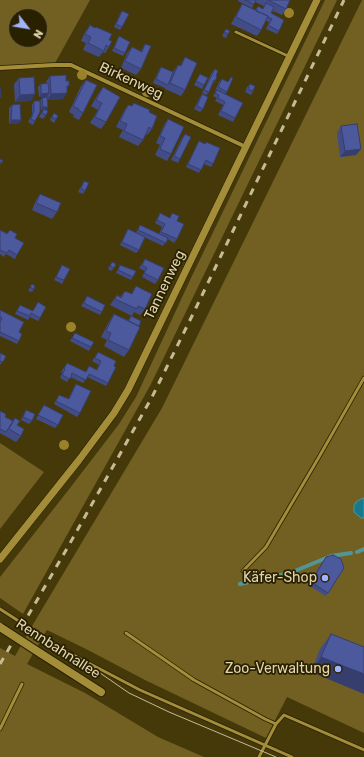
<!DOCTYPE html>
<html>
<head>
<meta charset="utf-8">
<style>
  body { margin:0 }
  #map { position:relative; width:364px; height:757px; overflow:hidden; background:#45390a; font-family:Rubik,sans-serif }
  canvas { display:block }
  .north { position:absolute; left:8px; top:8px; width:40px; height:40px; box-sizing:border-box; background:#292000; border:1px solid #726846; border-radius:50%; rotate:121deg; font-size:11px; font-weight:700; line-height:16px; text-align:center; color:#e0d5ae }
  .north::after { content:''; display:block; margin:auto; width:14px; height:18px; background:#a2b2fd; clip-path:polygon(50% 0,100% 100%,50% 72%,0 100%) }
</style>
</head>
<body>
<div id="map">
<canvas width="364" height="757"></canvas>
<div class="north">N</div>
</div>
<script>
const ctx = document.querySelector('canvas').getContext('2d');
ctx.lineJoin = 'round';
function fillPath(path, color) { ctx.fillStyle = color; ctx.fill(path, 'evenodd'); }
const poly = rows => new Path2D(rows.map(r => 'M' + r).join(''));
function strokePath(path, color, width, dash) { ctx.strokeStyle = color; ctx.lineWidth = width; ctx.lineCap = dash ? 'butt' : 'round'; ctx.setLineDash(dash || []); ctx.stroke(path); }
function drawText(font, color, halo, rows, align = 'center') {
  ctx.font = font + ' Rubik,sans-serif'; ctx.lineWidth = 3.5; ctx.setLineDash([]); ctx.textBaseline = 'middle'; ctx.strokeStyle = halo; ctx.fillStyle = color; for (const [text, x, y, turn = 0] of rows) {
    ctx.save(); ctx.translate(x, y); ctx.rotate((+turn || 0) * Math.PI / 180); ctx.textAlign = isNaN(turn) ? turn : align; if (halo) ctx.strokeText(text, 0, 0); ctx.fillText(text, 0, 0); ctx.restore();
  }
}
const green = poly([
  [0,0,90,0,54,65,0,68],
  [16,16,40,16,40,40,16,40],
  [325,0,337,0,151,384,23,614,0,598,0,577,70,488,119,424,136,397,191,278],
  [362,0,364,0,364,733,287,697,266,738,145,680,86,649,47,630,27,664,85,693,158,737,204,757,0,757,0,648,15,656,35,621,162,408],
  [0,443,44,472,0,529]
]);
const water = poly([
  [364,498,364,518,361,518,354,512,354,506,356,502,361,499,364,498]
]);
const stream = poly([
  [357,552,364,549],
  [240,584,290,573,331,556,351,553]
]);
const service = poly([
  [236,32,288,56],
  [243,571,266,547,319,457,364,378],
  [126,633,194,680,265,719,276,724],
  [48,640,77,657,140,690,292,757],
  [0,729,22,684],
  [259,757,276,724,284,715,364,750]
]);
const minor = poly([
  [0,68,54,65,71,65,246,147]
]);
const tertiary = poly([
  [0,559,79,460,114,413,128,390,317,0]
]);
const secondary = poly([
  [40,653,101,692]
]);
const tram = poly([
  [77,657,129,693,169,712,276,757]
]);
const rail = poly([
  [0,664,69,545,152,397,193,314,344,0]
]);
const serviceBridge = poly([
  [0,609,48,640]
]);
const secondaryBridge = poly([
  [0,627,40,653]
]);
const trees = [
  [289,13],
  [82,75],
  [147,92],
  [71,327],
  [64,445]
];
const wall = poly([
  [238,0,290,0,286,9,282,15,273,11,271,13,279,31,277,34,266,29,269,22,266,21,261,30,257,36,231,24,238,11,242,4,255,10,258,6,263,9,264,6,255,2,252,8,238,1],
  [122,11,122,27,120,30,114,27,120,14],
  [90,25,109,40,109,47,105,53,103,52,99,57,83,50,86,43,81,41,85,32],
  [226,29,228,34,226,38,222,36],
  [119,36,125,53,123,56,112,51,117,40],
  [145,44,141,69,136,75,121,68,127,53,132,47,141,51],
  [185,57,185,90,181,96,165,89,165,88,153,83,159,70,161,67,173,72,178,65,180,66],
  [215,69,216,76,215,81,213,84,212,84,209,92,206,95,202,93,212,72],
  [200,74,204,85,202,89,194,85],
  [50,76,67,90,63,99,47,100,48,107,46,110,46,115,43,119,39,117,43,110,41,110,40,101,42,98,47,97,39,97,38,87,41,84,46,84,46,82],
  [231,77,227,92,225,94,235,118,233,122,218,115,223,105,215,101,217,98,213,96,216,91,215,91,219,82,222,79,228,82],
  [19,78,31,101,15,102,14,84],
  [86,80,83,113,79,120,73,117,74,115,69,112,81,86],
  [250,84,253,91,251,95,245,92,247,87],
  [103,87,106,122,101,129,90,123,98,110,91,106,98,94],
  [202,94,203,109,200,112,194,109,200,97],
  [34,101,35,121,33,125,28,122,32,115,32,105],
  [134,103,149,112,152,129,147,135,145,134,143,140,138,146,119,137,123,130,116,127,124,111,128,105,132,106],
  [12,105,21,120,19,123,9,124,9,108],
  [54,113,58,116,54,123,50,120],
  [168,119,171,154,167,161,155,155,160,145,156,143,164,125],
  [341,126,361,149,356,155,340,157,337,133],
  [185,134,180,159,178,163,171,160,182,138],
  [199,141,205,144,206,142,213,164,211,167,204,164,199,173,186,167,197,144],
  [84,181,85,191,83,194,78,192],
  [40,194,57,212,52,219,32,210,36,200],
  [160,213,170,218,172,213,177,221,177,239,174,243,168,239,163,246,144,237,139,250,136,253,120,245,126,232,128,229,136,233,140,225,159,234,162,227,155,223],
  [0,230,7,233,10,230,15,238,17,255,15,259,6,254,4,257,0,254],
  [145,259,158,280,155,284,142,277,145,271,139,268],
  [112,262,114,268,111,271,108,269],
  [62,265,64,280,62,284,54,280],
  [120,265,133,277,131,280,116,273],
  [32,284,34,289,32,292,28,291],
  [136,286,145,309,140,315,134,312,132,316,110,305,117,295,120,297,125,291,131,294],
  [87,296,102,312,100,315,81,306],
  [38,302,40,318,38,321,30,317,28,320,15,314,20,305,33,311],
  [0,310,19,332,19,341,17,344,0,336],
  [114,314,128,320,131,316,139,326,129,350,124,357,104,346,107,340,101,337,110,320],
  [75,333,91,347,89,351,70,341],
  [98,352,114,366,108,383,106,386,87,377,83,383,70,377,67,382,60,378,62,373,61,372,67,363,86,372,89,366,96,370,99,365,92,361],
  [0,353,6,356,0,365],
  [76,384,80,413,77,417,54,404,59,395,68,399],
  [44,405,58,425,55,428,36,419],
  [26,410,32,421,29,424,21,420],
  [0,411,5,417,13,421,15,418,21,436,16,442,0,433],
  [324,560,344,568,326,596,308,585],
  [331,634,364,647,311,672,320,649]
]);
const shadedWall = poly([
  [49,93,47,97,39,97,41,94],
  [67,93,63,99,47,100,51,94],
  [35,94,31,101,15,102,20,95],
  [43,107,48,107,46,110,41,110],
  [11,120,21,120,19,123,9,124],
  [361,149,356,155,340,157,345,151],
  [321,657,364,674,364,694,311,672]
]);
const building = poly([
  [245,0,256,0,254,4,245,0],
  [268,0,290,0,286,9,268,0],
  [266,3,274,7,271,13,284,20,279,31,268,25,272,19,268,17,268,16,256,11,258,6,263,9,266,3],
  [242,4,268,16,261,30,236,17,242,4],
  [122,11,129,14,122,27,116,24,122,11],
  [90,25,95,28,96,27,112,34,109,40,112,41,109,47,106,45,104,51,88,43,91,37,85,34,90,25],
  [226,29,230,31,228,34,224,32,226,29],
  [119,36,130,42,125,53,114,48,119,36],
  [145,44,151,46,141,69,125,61,132,47,142,52,145,44],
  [185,57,197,63,185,90,170,83,178,65,181,66,185,57],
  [161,67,173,72,168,85,156,79,161,67],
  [215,69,218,71,216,76,217,77,215,81,214,80,209,92,204,90,215,69],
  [200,74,208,78,204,85,196,81,200,74],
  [66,75,66,81,69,81,69,86,67,86,67,93,51,94,50,76,66,75],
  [34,77,35,94,20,95,19,78,34,77],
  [231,77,233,78,227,92,218,87,222,79,228,82,231,77],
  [86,80,97,85,83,113,78,110,79,109,73,106,86,80],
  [48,83,49,93,41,94,41,84,48,83],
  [250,84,255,86,253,91,248,89,250,84],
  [0,87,1,97,0,97,0,87],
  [103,87,120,97,106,122,95,117,102,103,96,100,103,87],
  [217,90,243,103,235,118,221,111,225,102,218,98,219,95,215,93,217,90],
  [202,94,208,97,203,109,197,106,202,94],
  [47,97,48,107,43,107,42,98,47,97],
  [34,101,40,101,40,112,35,121,31,119,34,111,34,101],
  [134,103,150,110,149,112,157,116,152,129,149,127,143,140,124,131,127,124,120,121,128,105,132,106,134,103],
  [20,104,21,120,11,120,12,105,20,104],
  [44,109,48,111,46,115,42,113,44,109],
  [54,113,58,116,56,119,52,117,54,113],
  [168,119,184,127,171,154,160,149,165,138,160,136,168,119],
  [357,124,361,149,345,151,341,126,357,124],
  [185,134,191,137,180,159,174,156,185,134],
  [199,141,205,144,206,142,220,148,213,164,206,160,201,170,188,164,199,141],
  [0,159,3,160,1,164,0,163,0,159],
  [84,181,89,183,85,191,81,188,84,181],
  [40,194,61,203,57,212,36,203,40,194],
  [160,213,170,218,172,213,179,216,177,221,184,224,177,239,161,232,165,224,157,220,160,213],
  [140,225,168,238,166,243,138,230,140,225],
  [128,229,145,237,139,250,122,242,128,229],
  [0,230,7,234,10,230,17,234,15,238,24,243,17,255,9,250,7,253,0,250,0,230],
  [145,259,164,268,158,280,144,273,147,268,142,265,145,259],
  [112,262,116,264,114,268,110,266,112,262],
  [62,265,70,269,64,280,56,277,62,265],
  [120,265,136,271,133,277,118,270,120,265],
  [32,284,35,286,34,289,30,287,32,284],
  [136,286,152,294,145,309,138,306,137,309,115,299,117,295,121,298,125,291,132,294,136,286],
  [87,296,105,305,102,312,84,303,87,296],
  [38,302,46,307,40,318,31,313,30,316,17,311,20,305,33,311,38,302],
  [0,310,24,322,19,332,22,334,19,341,0,332,0,322,2,318,0,317,0,310],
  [114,314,140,327,129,350,108,340,111,333,106,331,114,314],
  [131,316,141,321,139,326,129,321,131,316],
  [75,333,94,342,91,347,72,338,75,333],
  [98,352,116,361,114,366,116,367,108,383,89,374,86,380,72,373,70,379,62,375,65,369,64,369,67,363,86,372,89,366,97,370,101,361,95,358,98,352],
  [0,353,6,356,3,362,0,361,0,353],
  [76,384,91,391,80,413,56,401,59,395,69,399,76,384],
  [44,405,63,415,58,425,38,415,44,405],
  [26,410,35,414,32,421,23,417,26,410],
  [0,411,6,414,5,417,13,421,6,432,0,429,0,411],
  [15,418,20,421,17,425,24,429,21,436,9,429,15,418],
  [333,555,341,559,344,568,328,593,311,582,326,557,333,555],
  [331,634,364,647,364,674,321,657,331,634]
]);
const markers = [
  [325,578,4,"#a2b2fd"],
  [338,669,4,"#a2b2fd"]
];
const streetNames = [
  ["Birkenweg",131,81,25],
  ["Tannenweg",165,285,-64],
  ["Rennbahnallee",58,649,33]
];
const poiNames = [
  ["Käfer-Shop",317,578],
  ["Zoo-Verwaltung",330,669]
];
fillPath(green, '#716021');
fillPath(water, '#177a8c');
strokePath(water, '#539596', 1);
strokePath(stream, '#539596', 4);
strokePath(service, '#282106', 4.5);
strokePath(minor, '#282106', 5.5);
strokePath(tertiary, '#282106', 8);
strokePath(secondary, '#282106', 10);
strokePath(service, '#a38d38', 3);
strokePath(minor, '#a38d38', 4);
strokePath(tertiary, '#a38d38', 7);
strokePath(secondary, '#a38d38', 8);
strokePath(tram, '#c6bb92', 1);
strokePath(rail, '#c6bb92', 3, [7, 7]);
strokePath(serviceBridge, '#282106', 4.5, []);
strokePath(secondaryBridge, '#282106', 10, []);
strokePath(serviceBridge, '#a38d38', 3);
strokePath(secondaryBridge, '#a38d38', 8);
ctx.fillStyle = '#99822a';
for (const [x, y] of trees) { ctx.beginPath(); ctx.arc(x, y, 5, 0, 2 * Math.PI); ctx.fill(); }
fillPath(wall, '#424d87');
fillPath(shadedWall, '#363e6e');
fillPath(building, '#4d599d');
strokePath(building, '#363e6e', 1);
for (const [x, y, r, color] of markers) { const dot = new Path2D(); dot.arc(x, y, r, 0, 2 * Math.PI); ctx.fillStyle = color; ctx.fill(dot); strokePath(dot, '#292000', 1.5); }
drawText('14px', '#e0d5ae', '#292000', streetNames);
drawText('14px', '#e0d5ae', '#292000', poiNames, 'right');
</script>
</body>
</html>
